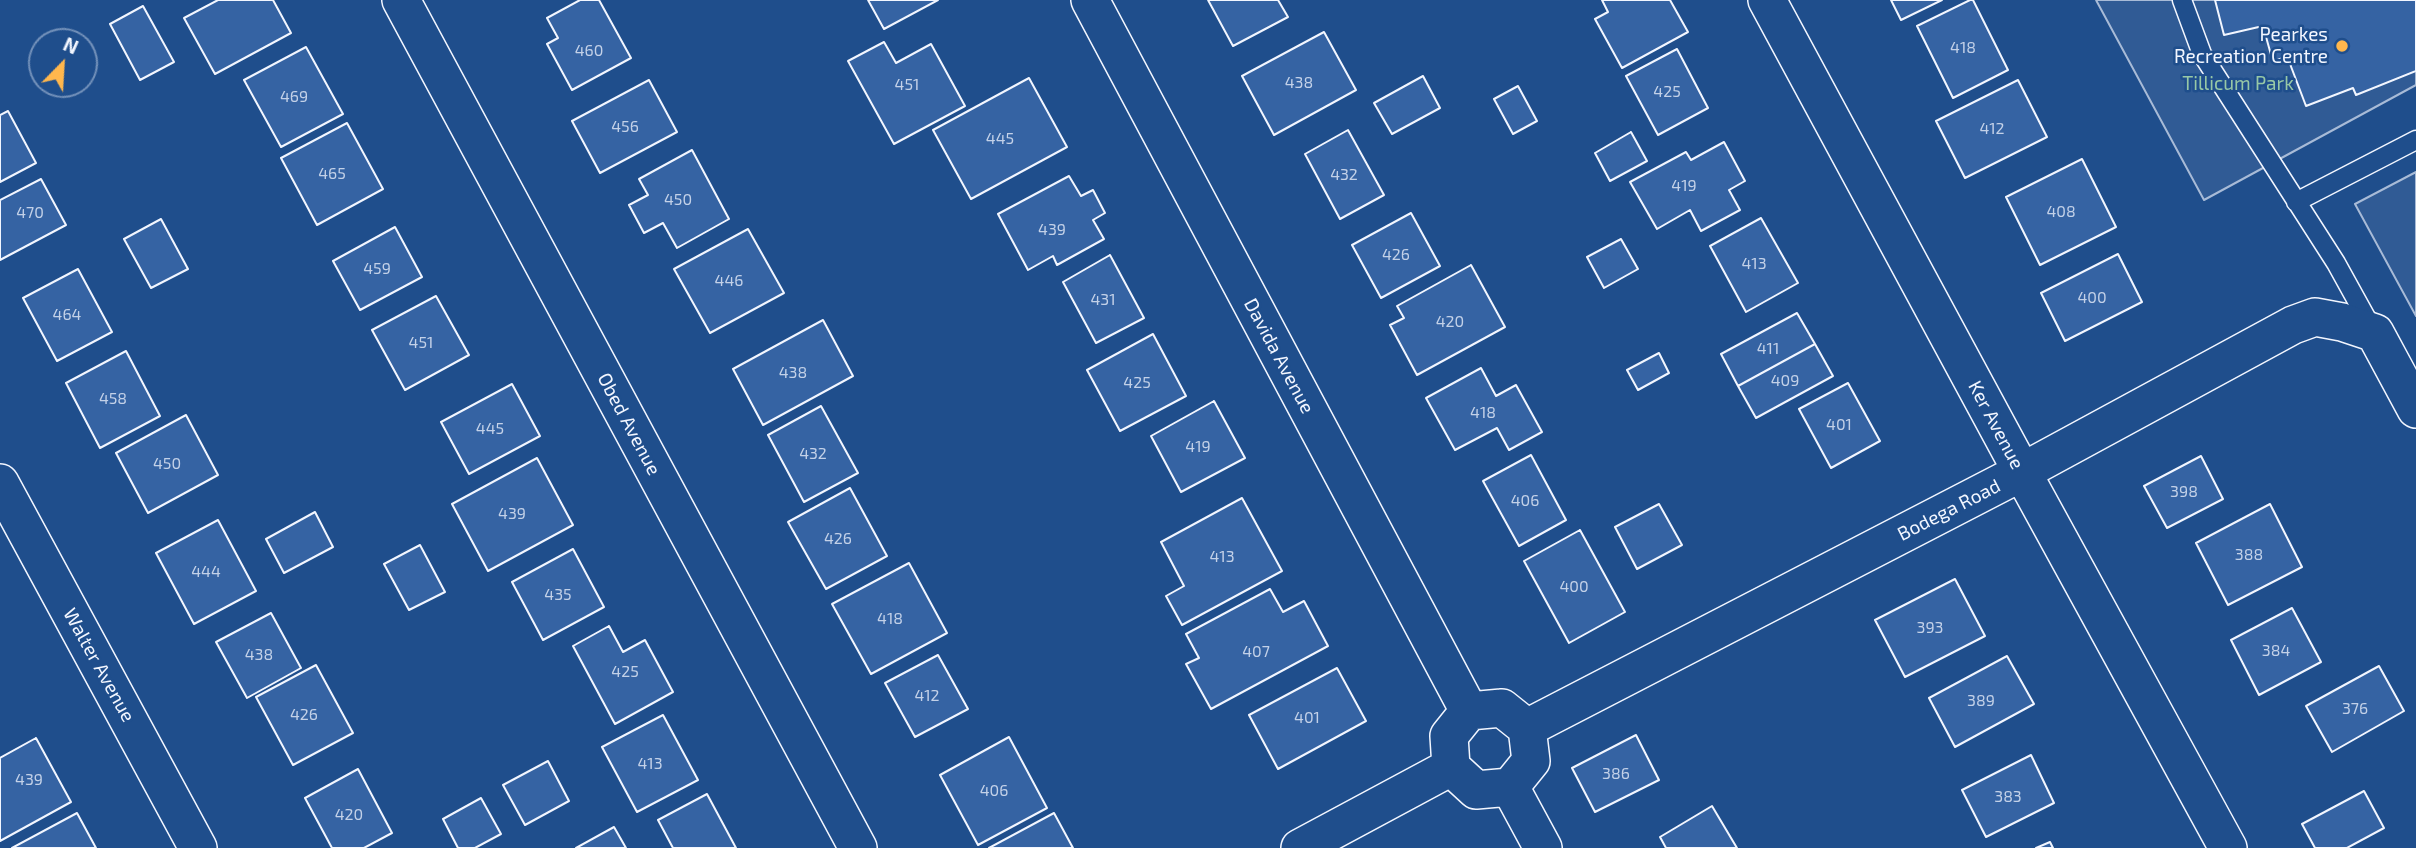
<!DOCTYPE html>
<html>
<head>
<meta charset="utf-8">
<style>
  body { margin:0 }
  #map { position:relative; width:2416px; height:848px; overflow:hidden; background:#1f4e8c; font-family:"Exo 2",sans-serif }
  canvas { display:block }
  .north { position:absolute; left:28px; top:28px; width:70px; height:70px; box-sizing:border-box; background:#1f4e8c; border:2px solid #7391ba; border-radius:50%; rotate:24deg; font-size:19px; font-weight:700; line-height:28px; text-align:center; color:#f2f6ff }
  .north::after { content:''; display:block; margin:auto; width:24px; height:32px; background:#ffb74d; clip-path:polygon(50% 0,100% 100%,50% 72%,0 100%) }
</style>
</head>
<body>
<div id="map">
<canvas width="2416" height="848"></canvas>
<div class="north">N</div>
</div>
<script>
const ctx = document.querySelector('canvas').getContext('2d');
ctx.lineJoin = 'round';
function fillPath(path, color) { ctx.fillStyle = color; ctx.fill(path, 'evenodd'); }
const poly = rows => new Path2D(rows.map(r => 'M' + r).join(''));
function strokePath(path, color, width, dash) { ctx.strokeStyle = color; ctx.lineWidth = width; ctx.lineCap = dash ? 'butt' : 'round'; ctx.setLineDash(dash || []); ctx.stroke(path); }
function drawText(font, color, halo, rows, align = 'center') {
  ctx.font = font + ' "Exo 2",sans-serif'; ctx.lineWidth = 5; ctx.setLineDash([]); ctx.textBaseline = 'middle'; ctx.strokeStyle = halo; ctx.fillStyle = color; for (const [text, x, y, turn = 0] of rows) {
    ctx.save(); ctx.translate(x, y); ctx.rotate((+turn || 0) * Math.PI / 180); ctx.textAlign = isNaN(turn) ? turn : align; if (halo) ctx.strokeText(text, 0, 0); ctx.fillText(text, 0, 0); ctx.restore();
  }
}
const built = poly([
  [2096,0,2416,0,2416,85,2204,200,2096,0],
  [2416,172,2416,316,2355,204,2416,172]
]);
const building = poly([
  [218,0,273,0,291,33,215,74,184,18,218,0],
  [580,0,599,0,631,58,572,90,547,44,558,38,547,18,580,0],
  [868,0,938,0,884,29,868,0],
  [1208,0,1278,0,1288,17,1233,46,1208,0],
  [1602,0,1670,0,1688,32,1622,68,1595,19,1608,12,1602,0],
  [1891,0,1942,0,1901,20,1891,0],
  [1970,0,1973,0,2008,70,1953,98,1917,26,1970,0],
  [2215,0,2416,0,2416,71,2356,95,2353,88,2306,106,2287,56,2273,62,2263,26,2224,35,2215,0],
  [143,6,174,62,140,80,110,24,143,6],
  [1324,32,1356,90,1274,135,1242,76,1324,32],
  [884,42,896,63,931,44,965,106,894,144,848,61,884,42],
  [306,47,343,114,281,147,244,80,306,47],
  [1677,49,1708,108,1658,135,1626,76,1677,49],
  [1423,76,1440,108,1392,134,1374,103,1423,76],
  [1029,78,1067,147,971,199,933,130,1029,78],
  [649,80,677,132,600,173,572,121,649,80],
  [2018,80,2047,137,1965,178,1936,121,2018,80],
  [1518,86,1537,121,1513,134,1494,99,1518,86],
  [8,111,36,163,0,182,0,115,8,111],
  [347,123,383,189,317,225,281,158,347,123],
  [1348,130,1384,195,1340,219,1305,154,1348,130],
  [1631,132,1647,161,1610,181,1595,153,1631,132],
  [1724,142,1745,181,1729,190,1740,210,1701,231,1690,210,1657,229,1630,182,1686,152,1691,160,1724,142],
  [692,150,729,219,677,248,663,223,644,233,629,205,648,195,639,179,692,150],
  [2082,159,2116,227,2040,265,2006,197,2082,159],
  [1069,176,1081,196,1093,190,1105,213,1093,220,1104,239,1057,265,1053,256,1028,270,998,214,1069,176],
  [41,179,66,225,0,260,0,200,41,179],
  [1411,213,1440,266,1381,298,1352,245,1411,213],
  [1761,218,1798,283,1746,312,1710,246,1761,218],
  [161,219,188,269,151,288,124,239,161,219],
  [395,227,422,277,360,310,333,261,395,227],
  [748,229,784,293,710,333,674,269,748,229],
  [1621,239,1638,269,1604,288,1587,257,1621,239],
  [2118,254,2142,302,2065,341,2041,293,2118,254],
  [1110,255,1144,318,1096,343,1063,282,1110,255],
  [1471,265,1505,327,1417,375,1390,325,1404,318,1397,306,1471,265],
  [78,269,112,332,57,361,23,298,78,269],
  [436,296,469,355,405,390,372,330,436,296],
  [1797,313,1815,344,1738,386,1721,354,1797,313],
  [823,320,853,376,763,425,733,369,823,320],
  [1153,334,1186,396,1120,431,1087,370,1153,334],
  [1815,344,1833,376,1756,418,1738,386,1815,344],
  [126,351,160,416,100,448,66,383,126,351],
  [1659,353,1669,373,1638,390,1627,370,1659,353],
  [1481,368,1496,396,1516,385,1542,432,1509,450,1497,428,1455,450,1426,398,1481,368],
  [1848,383,1880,441,1831,468,1799,409,1848,383],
  [512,384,540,436,469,474,441,422,512,384],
  [1214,401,1245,458,1181,492,1151,436,1214,401],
  [821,406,858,473,804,502,768,435,821,406],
  [186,415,218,475,148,513,116,453,186,415],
  [1531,455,1566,520,1519,546,1483,481,1531,455],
  [2201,456,2223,499,2167,528,2144,486,2201,456],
  [537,458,573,525,488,571,452,504,537,458],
  [850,488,887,556,826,589,788,522,850,488],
  [1242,498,1282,571,1182,625,1166,596,1184,586,1161,542,1242,498],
  [1659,504,1682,545,1637,569,1615,527,1659,504],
  [2270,504,2302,567,2228,605,2196,543,2270,504],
  [315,512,333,547,284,573,266,539,315,512],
  [218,520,256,591,194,624,156,553,218,520],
  [1580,530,1625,612,1569,643,1524,561,1580,530],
  [420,545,445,592,409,610,384,564,420,545],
  [573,549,604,607,543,640,512,582,573,549],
  [909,563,947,633,871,674,832,604,909,563],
  [1955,579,1985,636,1905,677,1875,620,1955,579],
  [1270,589,1283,612,1304,601,1328,646,1211,709,1186,664,1199,658,1186,634,1270,589],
  [2292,608,2321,662,2259,695,2231,640,2292,608],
  [271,613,301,668,247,698,216,642,271,613],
  [609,626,623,652,645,640,673,692,615,724,573,646,609,626],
  [938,655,968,709,915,737,885,683,938,655],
  [2007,656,2034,704,1955,747,1929,698,2007,656],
  [316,665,353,733,293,765,256,697,316,665],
  [2379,666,2404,711,2332,752,2306,706,2379,666],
  [1337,668,1366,721,1278,769,1249,715,1337,668],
  [663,715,698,780,637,812,602,747,663,715],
  [1636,735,1659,780,1595,812,1572,768,1636,735],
  [1009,737,1047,808,978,845,940,775,1009,737],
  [36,738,71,802,0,841,0,758,36,738],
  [2031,755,2054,803,1986,837,1962,790,2031,755],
  [548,761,569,801,525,825,503,785,548,761],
  [358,769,392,833,364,848,332,848,305,798,358,769],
  [2364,791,2384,828,2347,848,2315,848,2302,824,2364,791],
  [707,794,736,848,673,848,658,820,707,794],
  [481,798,501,834,475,848,458,848,443,819,481,798],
  [1712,806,1737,848,1666,848,1660,837,1712,806],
  [77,813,96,848,12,848,77,813],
  [1054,813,1073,848,989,848,1054,813],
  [614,827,626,848,576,848,614,827],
  [2050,842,2053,848,2036,848,2050,842]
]);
const service = poly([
  [2182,0,2202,54,2336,263,2373,330],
  [2296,202,2416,140]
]);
const minor = poly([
  [401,0,858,848],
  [1090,0,1469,711],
  [1767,0,2022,472,2228,848],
  [0,483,198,848],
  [1502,708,1527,728,1531,761,1510,787,1476,790,1451,767,1449,736,1469,711,1502,708],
  [1527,728,2022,472,2293,325,2315,317,2342,322,2375,333,2416,409],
  [1510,787,1543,848],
  [1300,848,1451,767]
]);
const markers = [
  [2342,46,7,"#ffb74d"]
];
const numberNames = [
  ["418",1963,48],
  ["460",589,51],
  ["438",1299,83],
  ["451",907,85],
  ["425",1667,92],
  ["469",294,97],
  ["456",625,127],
  ["412",1992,129],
  ["445",1000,139],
  ["465",332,174],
  ["432",1344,175],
  ["419",1684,186],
  ["450",678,200],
  ["408",2061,212],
  ["470",30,213],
  ["439",1052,230],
  ["426",1396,255],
  ["413",1754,264],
  ["459",377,269],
  ["446",729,281],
  ["400",2092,298],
  ["431",1103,300],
  ["464",67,315],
  ["420",1450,322],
  ["451",421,343],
  ["411",1768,349],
  ["438",793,373],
  ["409",1785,381],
  ["425",1137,383],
  ["458",113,399],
  ["418",1483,413],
  ["401",1839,425],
  ["445",490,429],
  ["419",1198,447],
  ["432",813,454],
  ["450",167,464],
  ["398",2184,492],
  ["406",1525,501],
  ["439",512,514],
  ["426",838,539],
  ["388",2249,555],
  ["413",1222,557],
  ["444",206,572],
  ["400",1574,587],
  ["435",558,595],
  ["418",890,619],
  ["393",1930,628],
  ["384",2276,651],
  ["407",1256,652],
  ["438",259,655],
  ["425",625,672],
  ["412",927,696],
  ["389",1981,701],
  ["376",2355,709],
  ["426",304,715],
  ["401",1307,718],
  ["413",650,764],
  ["386",1616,774],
  ["439",29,780],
  ["406",994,791],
  ["383",2008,797],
  ["420",349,815]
];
const poiNames = [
  ["Pearkes",2328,35],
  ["Recreation Centre",2328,57]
];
const parkNames = [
  ["Tillicum Park",2238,84]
];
const streetNames = [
  ["Davida Avenue",1279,356,62],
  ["Obed Avenue",629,424,62],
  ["Ker Avenue",1996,425,62],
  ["Bodega Road",1949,510,-27],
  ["Walter Avenue",99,665,61]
];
fillPath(built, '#305b95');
strokePath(built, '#a8bbd7', 2);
fillPath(building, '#3563a3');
strokePath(building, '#f2f6ff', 2);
strokePath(service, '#f2f6ff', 21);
strokePath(minor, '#f2f6ff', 40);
strokePath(service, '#1f4e8c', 18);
strokePath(minor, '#1f4e8c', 37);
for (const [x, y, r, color] of markers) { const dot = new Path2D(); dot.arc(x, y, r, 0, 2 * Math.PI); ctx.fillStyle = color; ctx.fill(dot); strokePath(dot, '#1f4e8c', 2.5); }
drawText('16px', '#c3d1e8', null, numberNames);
drawText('19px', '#f2f6ff', '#1f4e8c', poiNames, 'right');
drawText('19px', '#97c8a6', '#1f4e8c', parkNames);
drawText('19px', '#f2f6ff', '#1f4e8c', streetNames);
</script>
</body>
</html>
